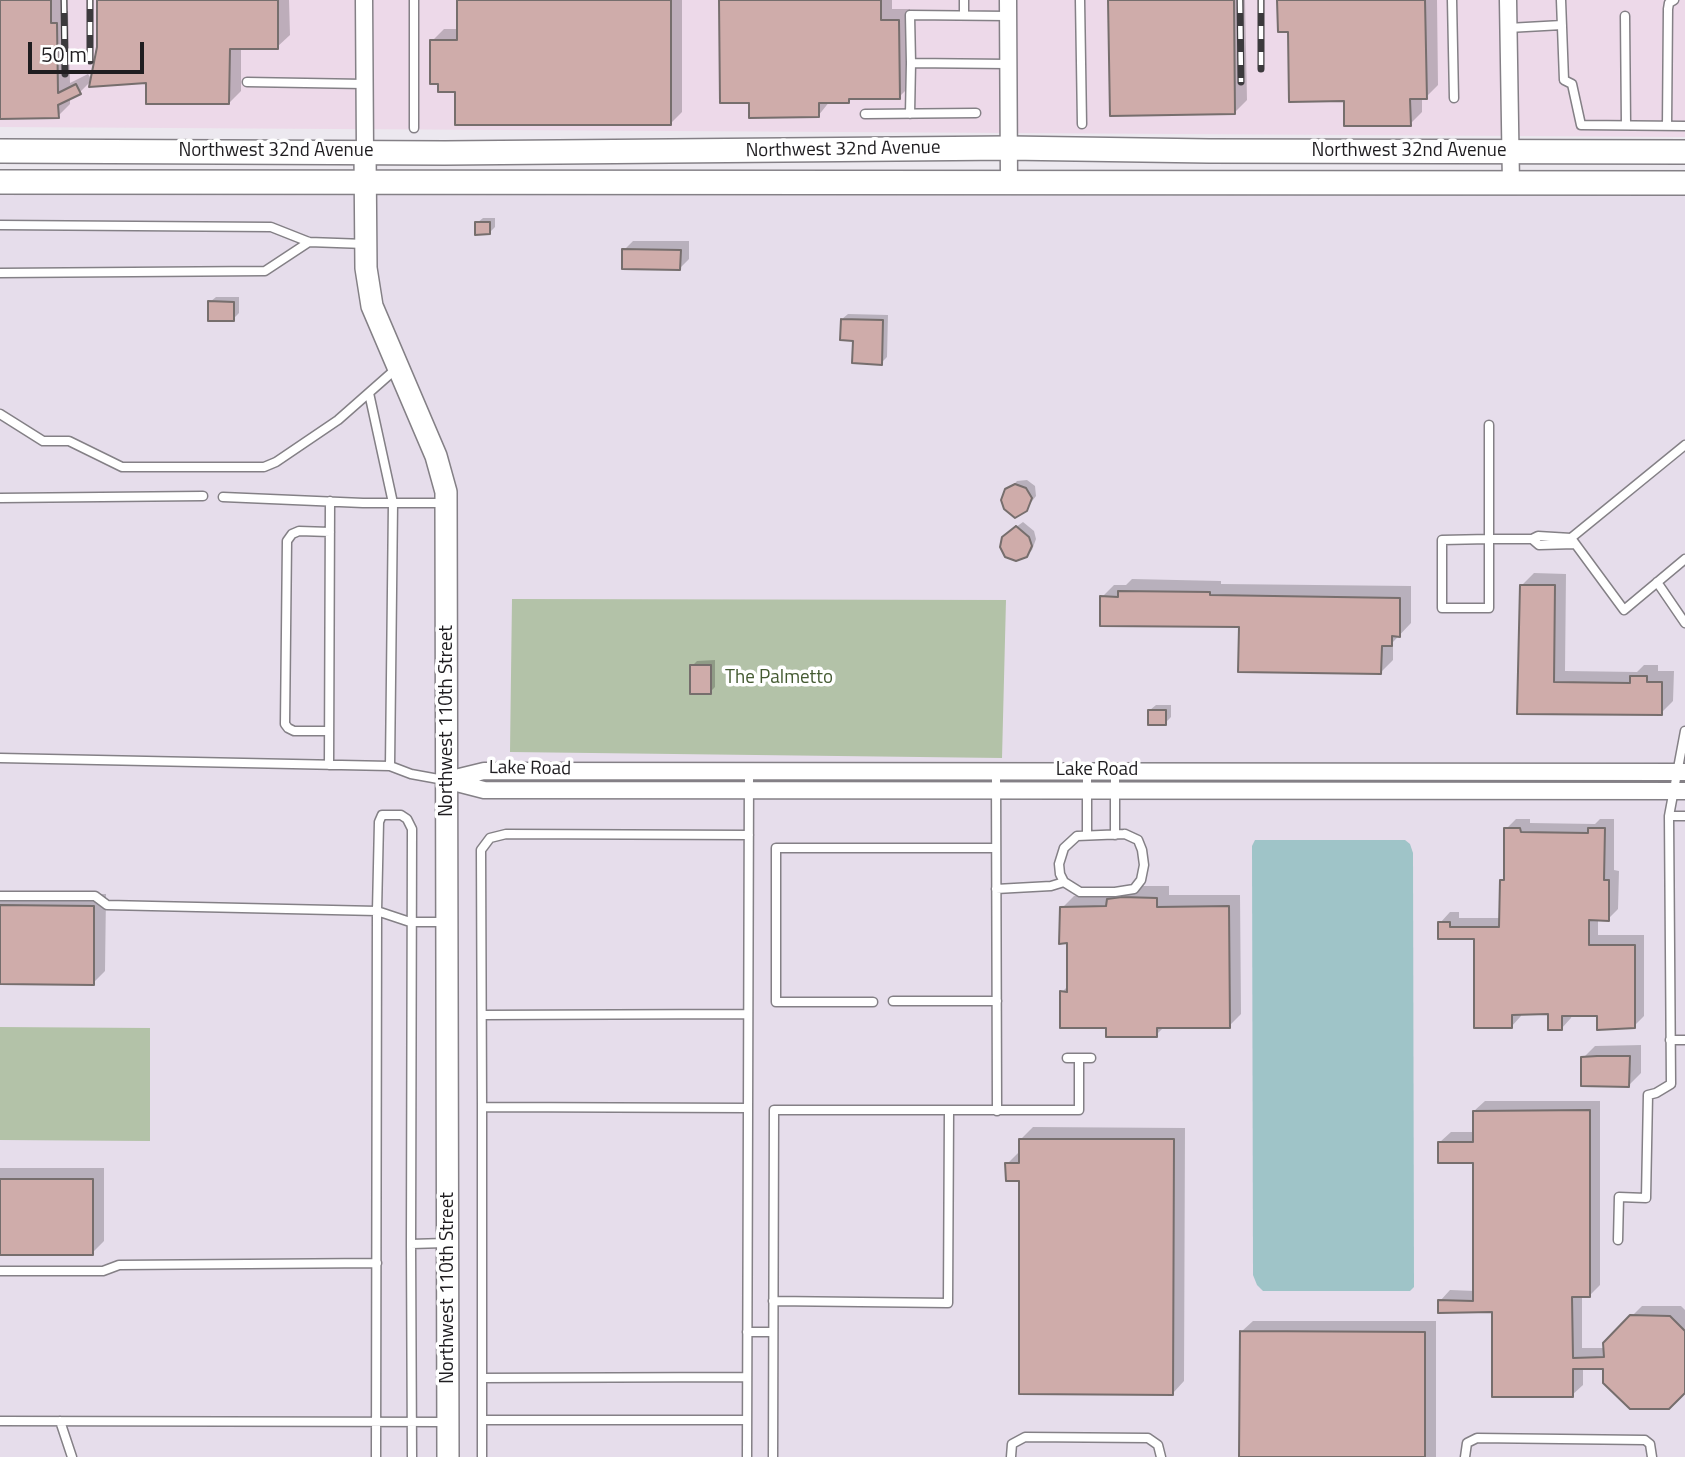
<!DOCTYPE html>
<html>
<head>
<meta charset="utf-8">
<style>
  body { margin:0 }
  #map { position:relative; width:1685px; height:1457px; overflow:hidden; background:#ece8ef; font-family:"Titillium Web",sans-serif }
  canvas { display:block }
  .scale { position:absolute; left:28px; top:42px; width:116px; height:32px; box-sizing:border-box; border:4px solid #1f1d20; border-top:0; padding-left:9px; font-size:21px; line-height:24px; white-space:nowrap; color:#1f1d20; -webkit-text-stroke:5px #fff; paint-order:stroke }
</style>
</head>
<body>
<div id="map">
<canvas width="1685" height="1457"></canvas>
<div class="scale">50 m</div>
</div>
<script>
const ctx = document.querySelector('canvas').getContext('2d');
ctx.lineJoin = 'round';
function fillPath(path, color) { ctx.fillStyle = color; ctx.fill(path, 'evenodd'); }
const poly = rows => new Path2D(rows.map(r => 'M' + r).join(''));
function strokePath(path, color, width, dash) { ctx.strokeStyle = color; ctx.lineWidth = width; ctx.lineCap = dash ? 'butt' : 'round'; ctx.setLineDash(dash || []); ctx.stroke(path); }
function drawText(font, color, halo, rows, align = 'center') {
  ctx.font = font + ' "Titillium Web",sans-serif'; ctx.lineWidth = 7; ctx.setLineDash([]); ctx.textBaseline = 'middle'; ctx.strokeStyle = halo; ctx.fillStyle = color; for (const [text, x, y, turn = 0] of rows) {
    ctx.save(); ctx.translate(x, y); ctx.rotate((+turn || 0) * Math.PI / 180); ctx.textAlign = isNaN(turn) ? turn : align; if (halo) ctx.strokeText(text, 0, 0); ctx.fillText(text, 0, 0); ctx.restore();
  }
}
const built = poly([
  [0,195,1685,196,1685,1457,0,1457]
]);
const industrial = poly([
  [0,0,1685,0,1685,137,0,127]
]);
const green = poly([
  [512,599,1006,600,1002,758,510,752],
  [0,1027,150,1028,150,1141,0,1140]
]);
const water = poly([
  [1255,840,1405,840,1410,844,1413,853,1414,1287,1410,1291,1263,1291,1257,1285,1253,1275,1252,846]
]);
const shadow = poly([
  [0,0,62,0,63,12,68,11,70,83,88,74,92,80,80,92,70,97,70,104,58,116,0,117],
  [99,0,289,0,290,35,277,47,241,47,241,91,229,103,148,81,99,47],
  [459,0,682,0,682,112,670,124,457,90,432,41,444,29,459,29],
  [720,0,892,0,892,9,910,9,911,85,899,97,852,97,848,101,830,101,818,116,750,101],
  [1110,0,1245,0,1247,100,1235,112],
  [1279,0,1437,0,1438,85,1426,97,1422,97,1422,112,1410,124,1346,100,1290,31],
  [483,218,495,218,495,227,489,233,477,223],
  [633,241,689,241,689,259,680,268,624,250],
  [216,297,239,297,239,313,233,319,210,302],
  [848,314,888,315,887,357,881,363,855,339,842,319],
  [1027,480,1035,486,1036,496,1026,509,1004,495,1017,481],
  [1023,522,1034,531,1036,539,1032,550,1026,556,1005,535],
  [1534,573,1566,574,1565,671,1637,672,1644,665,1658,665,1658,671,1674,671,1673,701,1661,713,1519,712,1522,585],
  [1132,579,1221,581,1221,584,1411,586,1411,623,1393,642,1393,660,1381,672,1241,626,1102,597,1114,585,1126,585],
  [715,660,715,687,710,692,692,666,697,661],
  [1156,705,1171,705,1171,717,1165,723,1150,710],
  [1516,819,1530,819,1530,823,1595,824,1600,819,1614,819,1614,870,1619,871,1618,909,1608,919,1598,919,1598,935,1644,935,1644,1016,1634,1026,1599,1014,1572,1014,1571,1018,1561,1029,1549,1012,1521,1013,1521,1016,1511,1027,1476,937,1440,937,1440,923,1450,912,1459,912,1459,918,1501,918,1502,881,1506,877,1506,829],
  [1135,886,1169,886,1169,895,1240,895,1241,1014,1229,1026,1165,1026,1156,1035,1108,1027,1062,992,1069,985,1069,942,1062,908,1074,896,1113,895],
  [0,894,106,894,105,971,93,983,0,982],
  [1641,1045,1641,1073,1629,1085,1583,1058,1595,1046],
  [1485,1101,1600,1101,1600,1285,1590,1295,1582,1295,1582,1348,1605,1348,1605,1343,1642,1306,1681,1306,1685,1310,1685,1391,1605,1367,1583,1367,1583,1385,1572,1395,1493,1310,1440,1301,1450,1290,1475,1291,1474,1161,1440,1142,1451,1132,1474,1132,1474,1111],
  [1033,1127,1185,1128,1184,1381,1173,1393,1021,1180,1007,1164,1019,1152,1021,1139],
  [0,1168,104,1168,104,1241,92,1253,0,1253],
  [1253,1321,1436,1321,1436,1457,1241,1457,1241,1332]
]);
const building = poly([
  [0,0,51,0,51,23,57,23,58,93,76,84,81,94,58,105,59,118,0,119,0,0],
  [97,0,278,0,278,49,230,49,229,104,146,104,146,83,89,87,97,47,97,0],
  [457,0,671,0,671,125,455,125,455,92,438,92,438,84,430,84,430,40,457,40,457,0],
  [719,0,881,0,881,20,899,20,900,99,849,99,849,103,819,103,819,117,749,118,749,103,720,103,719,0],
  [1108,0,1234,0,1235,114,1110,116,1108,0],
  [1277,0,1425,0,1427,99,1410,99,1411,126,1344,126,1344,101,1289,102,1288,32,1278,32,1277,0],
  [475,222,490,222,490,234,475,235,475,222],
  [622,249,681,250,680,270,622,269,622,249],
  [208,301,234,302,234,321,208,321,208,301],
  [841,319,883,320,882,365,852,363,853,341,840,340,841,319],
  [1015,484,1026,488,1032,498,1027,511,1015,518,1004,509,1001,500,1005,489,1015,484],
  [1016,526,1029,537,1032,546,1027,557,1016,561,1005,557,1000,547,1002,537,1016,526],
  [1520,585,1555,585,1554,682,1630,683,1630,676,1647,676,1647,682,1662,682,1662,715,1517,714,1520,585],
  [1118,591,1210,592,1210,595,1400,598,1400,637,1392,636,1392,646,1382,646,1381,674,1238,672,1239,627,1100,626,1100,596,1118,597,1118,591],
  [690,665,711,665,711,694,690,694,690,665],
  [1148,710,1166,710,1166,725,1148,725,1148,710],
  [1504,828,1520,828,1521,832,1588,833,1588,828,1605,828,1604,880,1609,880,1609,921,1589,920,1589,945,1635,945,1635,1028,1597,1030,1597,1016,1562,1016,1562,1030,1548,1030,1548,1014,1512,1015,1512,1028,1474,1028,1474,939,1438,939,1438,922,1450,922,1450,927,1499,927,1500,880,1504,880,1504,828],
  [1122,897,1157,898,1157,907,1229,906,1230,1028,1157,1028,1157,1037,1106,1037,1106,1028,1060,1028,1060,991,1067,992,1067,943,1059,944,1060,907,1106,906,1107,899,1122,897],
  [0,905,94,906,94,985,0,984,0,905],
  [1597,1056,1630,1056,1629,1087,1581,1086,1581,1057,1597,1056],
  [1590,1110,1590,1297,1572,1297,1573,1358,1604,1357,1603,1343,1630,1315,1670,1316,1685,1331,1685,1393,1669,1409,1630,1409,1603,1383,1603,1369,1573,1369,1573,1397,1492,1397,1492,1312,1438,1313,1438,1300,1473,1301,1473,1163,1438,1163,1438,1142,1473,1142,1473,1111,1590,1110],
  [1019,1139,1174,1139,1173,1395,1019,1394,1019,1181,1006,1181,1005,1163,1019,1163,1019,1139],
  [0,1179,93,1179,93,1255,0,1255,0,1179],
  [1240,1331,1425,1332,1425,1457,1239,1457,1240,1331]
]);
const service = poly([
  [414,0,414,128],
  [1080,0,1082,124],
  [1452,0,1454,98],
  [1561,0,1564,80,1572,84,1581,125,1685,126],
  [964,15,964,0],
  [1625,16,1626,125],
  [1508,28,1562,25],
  [911,63,910,15,1008,16],
  [247,82,364,84],
  [865,114,976,113],
  [910,114,911,63,1008,64],
  [1667,126,1668,9,1669,3,1674,0],
  [0,225,271,227,309,242,365,244],
  [0,273,265,271,309,242],
  [369,393,393,503,390,766],
  [0,414,43,441,69,441,122,467,264,467,276,462,338,420,397,368],
  [1489,425,1489,608,1442,608,1442,540,1489,539,1532,539],
  [1685,445,1571,538,1624,610,1685,559],
  [223,497,363,503,443,503],
  [0,498,203,496],
  [1571,538,1538,536,1532,539,1539,545,1575,544],
  [1657,582,1685,623],
  [329,731,294,731,288,728,285,724,287,541,292,534,299,531,330,532],
  [0,758,390,766,411,774,444,780],
  [329,765,330,501],
  [996,771,997,1111],
  [1087,771,1087,835],
  [1669,816,1685,816],
  [1125,834,1138,840,1142,850,1144,865,1141,880,1134,889,1115,892,1080,892,1064,882,1060,874,1059,864,1064,848,1077,836,1125,834],
  [1115,835,1115,771],
  [996,889,1051,886,1064,882],
  [0,896,95,896,107,905,377,911,379,822,382,815,401,815,407,819,412,829,411,1244,445,1243],
  [893,1001,997,1001],
  [873,1002,776,1002,776,848,996,848],
  [482,1015,748,1014],
  [1670,1040,1685,1040],
  [1067,1058,1091,1058],
  [482,1107,481,850,490,838,506,834,749,835],
  [1618,1240,1619,1197,1646,1198,1648,1095,1656,1093,1671,1084,1669,816,1685,731],
  [411,1244,412,1457],
  [0,1271,103,1271,119,1265,377,1263],
  [773,1301,948,1303,949,1111],
  [747,1332,773,1332],
  [482,1378,747,1377],
  [482,1420,747,1420],
  [0,1421,445,1422],
  [60,1421,72,1457],
  [376,1457,377,911,410,922,446,922],
  [482,1457,482,1107,748,1108],
  [747,1457,749,771],
  [773,1457,774,1110,1079,1110,1079,1058],
  [1011,1457,1012,1444,1025,1437,1148,1438,1158,1445,1161,1457],
  [1465,1457,1467,1443,1477,1438,1645,1440,1650,1444,1652,1457]
]);
const minor = poly([
  [364,0,365,151],
  [1008,0,1009,182],
  [1508,0,1511,184],
  [447,780,484,771,1685,772],
  [449,781,484,790,1685,791]
]);
const tertiary = poly([
  [365,151,366,268,372,306,436,456,446,492,448,1457]
]);
const secondary = poly([
  [0,151,445,153,1009,148,1209,151,1685,152],
  [0,182,1685,183]
]);
const rail = poly([
  [64,0,65,74],
  [1240,0,1241,82],
  [1261,0,1261,69],
  [90,61,90,0]
]);
const streetNames = [
  ["Northwest 32nd Avenue",843,150,-1],
  ["Northwest 32nd Avenue",276,151],
  ["Northwest 32nd Avenue",1409,151],
  ["Northwest 110th Street",447,721,-90],
  ["Lake Road",530,769,1],
  ["Lake Road",1097,770],
  ["Northwest 110th Street",448,1288,-90]
];
const parkNames = [
  ["The Palmetto",779,678]
];
fillPath(built, '#e6ddeb');
fillPath(industrial, '#edd9e9');
fillPath(green, '#b3c2a8');
fillPath(water, '#9fc4c8');
fillPath(shadow, '#0003');
fillPath(building, '#cfacaa');
strokePath(building, '#766e6d', 2);
strokePath(service, '#848086', 11);
strokePath(minor, '#848086', 19);
strokePath(tertiary, '#848086', 24);
strokePath(secondary, '#848086', 26);
strokePath(service, '#fff', 8);
strokePath(minor, '#fff', 16);
strokePath(tertiary, '#fff', 21);
strokePath(secondary, '#fff', 23);
strokePath(rail, '#3c3a3d', 7);
strokePath(rail, '#fff', 4.5, [13]);
drawText('19px', '#1f1d20', '#fff', streetNames);
drawText('19px', '#445a31', '#fff', parkNames);
</script>
</body>
</html>
